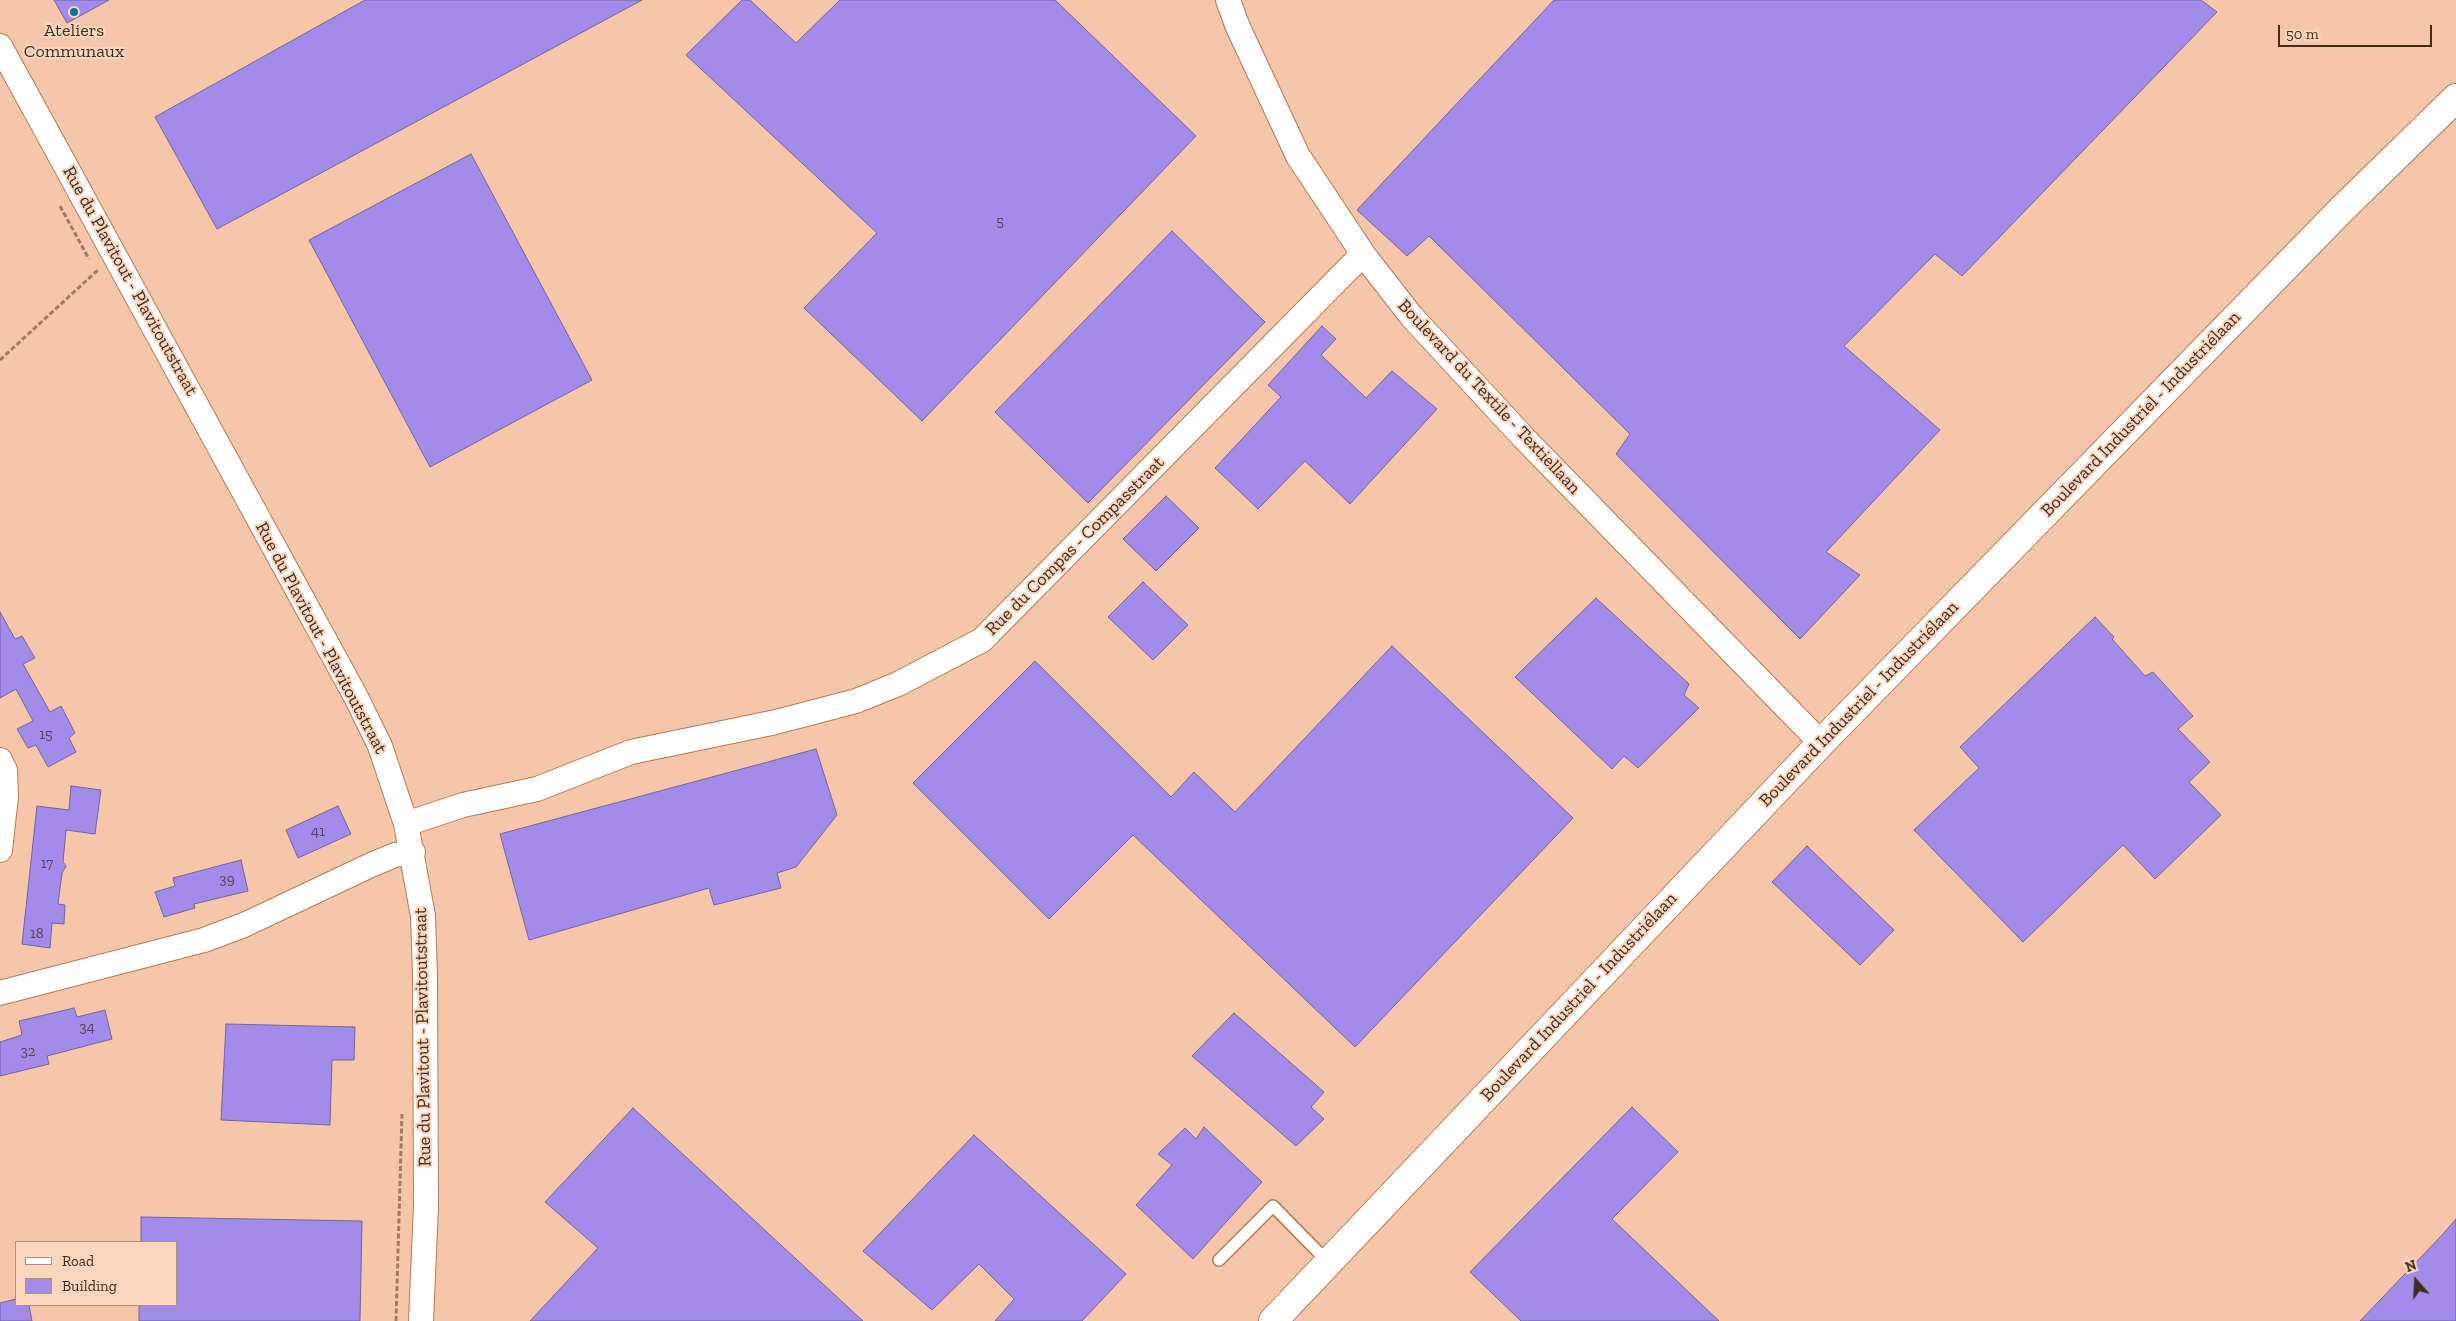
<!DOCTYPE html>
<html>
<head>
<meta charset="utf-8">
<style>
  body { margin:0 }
  #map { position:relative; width:2456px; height:1321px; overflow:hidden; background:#f7c6a8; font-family:"Zilla Slab",serif }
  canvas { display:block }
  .legend { position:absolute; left:15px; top:1241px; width:162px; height:65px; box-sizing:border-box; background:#fbd6bf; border:1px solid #b1927e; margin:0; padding:6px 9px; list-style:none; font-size:15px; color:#432b1c }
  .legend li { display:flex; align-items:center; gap:10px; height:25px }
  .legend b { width:25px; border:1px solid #b1927e }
  .north { position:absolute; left:2391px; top:1256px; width:50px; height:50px; -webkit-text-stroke:4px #fbd6bf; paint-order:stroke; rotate:341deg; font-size:14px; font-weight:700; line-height:20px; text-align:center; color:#432b1c }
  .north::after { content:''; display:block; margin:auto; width:18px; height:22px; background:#432b1c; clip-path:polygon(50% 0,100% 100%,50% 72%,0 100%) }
  .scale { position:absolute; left:2278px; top:25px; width:154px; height:22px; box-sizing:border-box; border:2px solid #432b1c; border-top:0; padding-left:6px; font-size:15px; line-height:18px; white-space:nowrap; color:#432b1c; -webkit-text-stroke:4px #fbd6bf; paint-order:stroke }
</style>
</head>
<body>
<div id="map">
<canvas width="2456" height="1321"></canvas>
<ul class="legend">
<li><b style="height:6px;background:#fff"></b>Road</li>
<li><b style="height:14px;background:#a28bea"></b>Building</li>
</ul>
<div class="north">N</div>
<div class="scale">50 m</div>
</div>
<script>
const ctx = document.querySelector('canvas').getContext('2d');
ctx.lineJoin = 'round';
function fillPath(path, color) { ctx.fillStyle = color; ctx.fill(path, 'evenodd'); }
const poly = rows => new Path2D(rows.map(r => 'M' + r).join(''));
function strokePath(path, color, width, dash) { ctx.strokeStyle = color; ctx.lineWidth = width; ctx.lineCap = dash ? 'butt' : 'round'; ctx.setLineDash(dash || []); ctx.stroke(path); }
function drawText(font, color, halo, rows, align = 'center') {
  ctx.font = font + ' "Zilla Slab",serif'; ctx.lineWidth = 4; ctx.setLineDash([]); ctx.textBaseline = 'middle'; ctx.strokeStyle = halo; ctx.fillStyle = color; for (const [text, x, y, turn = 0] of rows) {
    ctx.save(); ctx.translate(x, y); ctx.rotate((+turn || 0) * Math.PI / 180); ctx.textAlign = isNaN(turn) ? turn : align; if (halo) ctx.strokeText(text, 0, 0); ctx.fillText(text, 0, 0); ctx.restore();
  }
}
const building = poly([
  [54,0,109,0,67,23,54,0],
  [365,0,642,0,217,229,155,117,365,0],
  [742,0,750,0,796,43,840,0,1055,0,1196,136,922,421,804,308,877,233,686,55,742,0],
  [1554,0,2201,0,2217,12,1962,276,1935,254,1844,346,1940,430,1826,552,1860,575,1800,639,1616,454,1630,434,1429,236,1407,256,1357,210,1554,0],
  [471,154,592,380,430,467,309,240,471,154],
  [1172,231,1265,322,1088,503,995,412,1172,231],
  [1322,326,1336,339,1321,355,1366,398,1392,371,1437,409,1350,504,1305,461,1258,509,1215,468,1281,397,1268,385,1322,326],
  [1166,496,1199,528,1156,571,1123,539,1166,496],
  [1143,582,1188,625,1153,660,1108,617,1143,582],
  [1596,598,1689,684,1684,695,1699,708,1638,768,1624,756,1612,769,1515,677,1596,598],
  [0,612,15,639,22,636,35,658,23,664,50,712,61,706,75,733,69,738,76,752,48,767,36,745,28,748,17,729,33,721,16,689,0,698,0,612],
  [2095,617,2114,637,2112,639,2145,676,2153,672,2193,716,2178,729,2210,762,2189,782,2221,815,2155,879,2123,845,2023,942,1914,830,1979,768,1960,747,2095,617],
  [1392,646,1573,818,1355,1047,1133,835,1049,919,913,783,1035,661,1171,797,1194,772,1235,812,1392,646],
  [816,749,837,815,796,867,777,873,781,888,714,905,709,888,529,940,500,834,816,749],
  [71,786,101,790,95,834,66,830,63,862,66,866,62,873,58,904,65,905,64,924,52,923,50,948,22,944,37,806,69,810,71,786],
  [338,806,351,834,298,858,286,830,338,806],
  [1807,846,1894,930,1860,965,1772,882,1807,846],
  [241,860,248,891,194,904,195,908,164,917,155,892,175,886,173,878,241,860],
  [74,1008,77,1017,105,1010,112,1039,47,1056,49,1064,0,1076,0,1042,22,1035,19,1021,74,1008],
  [1234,1013,1324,1092,1311,1107,1324,1119,1296,1146,1192,1056,1234,1013],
  [226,1024,355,1027,354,1060,332,1060,330,1125,221,1120,226,1024],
  [1632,1107,1678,1152,1612,1219,1719,1321,1521,1321,1470,1272,1632,1107],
  [633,1108,863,1321,530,1321,598,1248,545,1202,633,1108],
  [1204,1127,1262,1182,1193,1259,1136,1205,1172,1165,1158,1154,1185,1128,1196,1139,1204,1127],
  [974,1135,1126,1274,1082,1321,995,1321,1014,1299,979,1264,932,1310,863,1251,974,1135],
  [141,1217,362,1221,360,1321,139,1321,139,1305,176,1305,176,1242,141,1242,141,1217],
  [2456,1219,2456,1321,2360,1321,2443,1234,2456,1219],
  [16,1299,16,1305,29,1305,32,1321,0,1321,0,1303,16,1299]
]);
const path = poly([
  [60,206,89,259],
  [0,360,99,269],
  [396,1321,402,1114]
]);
const lane = poly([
  [1219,1260,1273,1206,1328,1262]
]);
const street = poly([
  [1228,0,1237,25,1298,156,1363,254,1412,317,1523,437,1821,743],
  [0,46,356,697,380,746,406,824,423,916,425,975,426,1206,421,1321],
  [0,760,5,770,6,797,0,850],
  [406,824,463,805,537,789,631,752,776,722,856,701,898,684,982,640,1363,254],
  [0,993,204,940,244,925,371,865,395,855,413,852]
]);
const secondary = poly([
  [1273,1321,1821,743,2342,209,2456,98]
]);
const markers = [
  [74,12,5,"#03739e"]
];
const numberNames = [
  ["5",1000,222],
  ["15",46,735],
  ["41",318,832],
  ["17",47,864],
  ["39",227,880],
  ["18",37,934],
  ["34",87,1028],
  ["32",28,1052]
];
const poiNames = [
  ["Ateliers",74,31],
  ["Communaux",74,52]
];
const streetNames = [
  ["Rue du Plavitout - Plavitoutstraat",130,281,61],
  ["Boulevard du Textile - Textiellaan",1489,397,47],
  ["Boulevard Industriel - Industriélaan",2141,414,-46],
  ["Rue du Compas - Compasstraat",1075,546,-45],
  ["Rue du Plavitout - Plavitoutstraat",321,638,62],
  ["Boulevard Industriel - Industriélaan",1859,704,-46],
  ["Boulevard Industriel - Industriélaan",1579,997,-47],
  ["Rue du Plavitout - Plavitoutstraat",423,1037,-91]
];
fillPath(building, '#a28bea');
strokePath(building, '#71659d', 1);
strokePath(lane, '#b27b56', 14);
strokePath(street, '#b27b56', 26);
strokePath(secondary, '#b27b56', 30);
strokePath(path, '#9f7b64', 3, [5, 2.5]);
strokePath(lane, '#fff', 11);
strokePath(street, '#fff', 24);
strokePath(secondary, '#fff', 28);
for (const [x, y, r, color] of markers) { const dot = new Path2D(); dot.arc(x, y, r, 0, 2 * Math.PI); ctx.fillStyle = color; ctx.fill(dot); strokePath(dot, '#fbd6bf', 2); }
drawText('15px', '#5b4350', null, numberNames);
drawText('18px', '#432b1c', '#fbd6bf', poiNames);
drawText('18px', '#432b1c', '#fbd6bf', streetNames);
</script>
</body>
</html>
